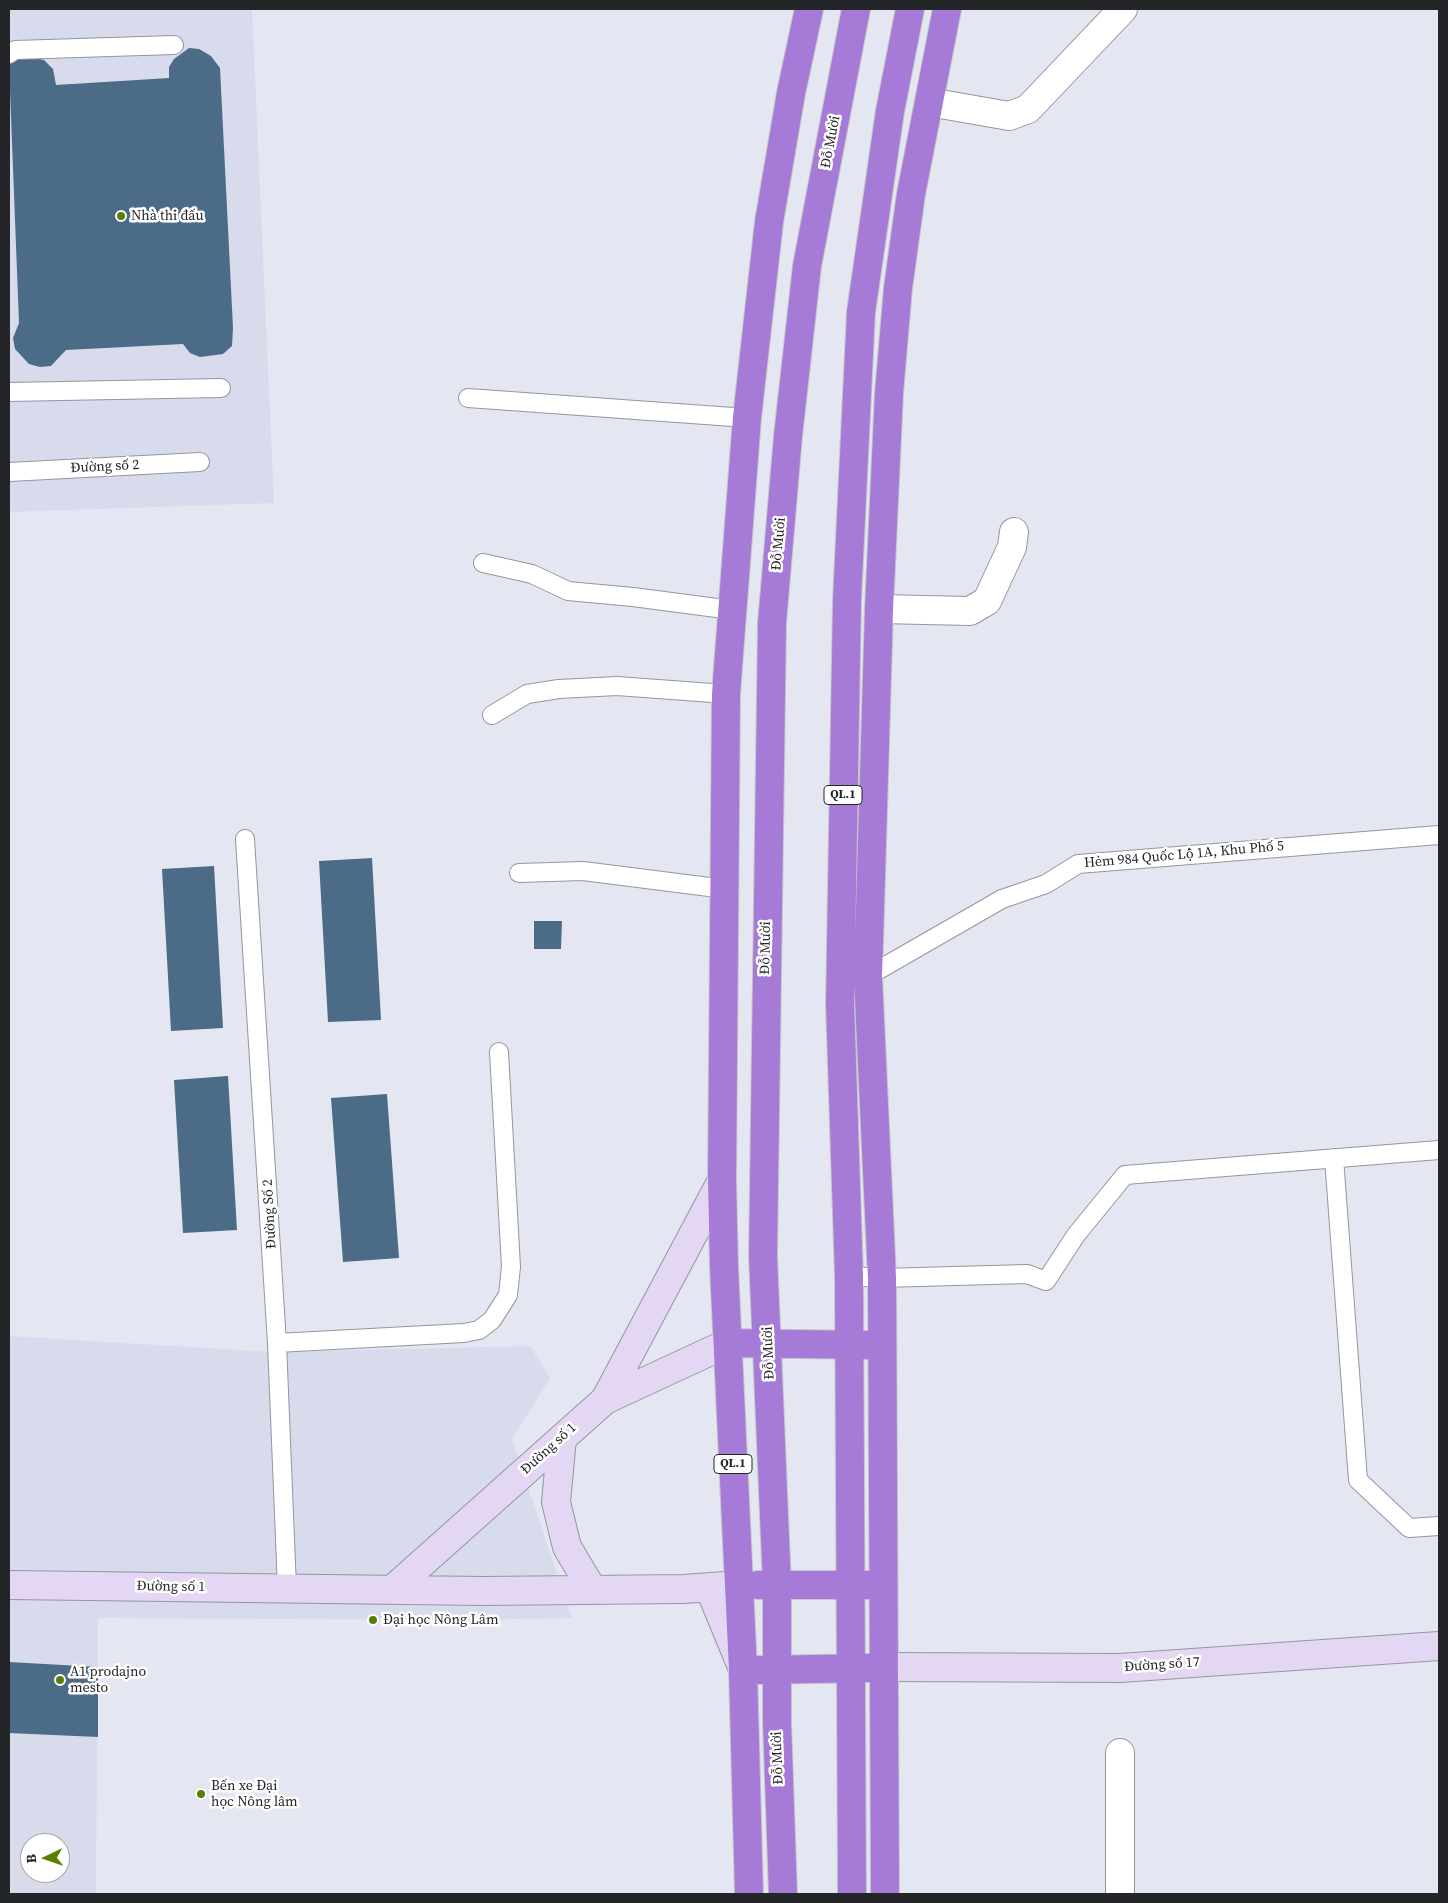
<!DOCTYPE html>
<html>
<head>
<meta charset="utf-8">
<style>
  body { margin:0 }
  #map { position:relative; width:1448px; height:1903px; overflow:hidden; background:#e4e7f1; font-family:"Source Serif 4",serif }
  canvas { display:block }
  .frame { position:absolute; inset:0; border:10px solid #242528; pointer-events:none }
  .north { position:absolute; left:20px; top:1833px; width:50px; height:50px; box-sizing:border-box; background:#fff; border:1px solid #a7a8a9; border-radius:50%; rotate:267deg; font-size:14px; font-weight:700; line-height:20px; text-align:center; color:#242528 }
  .north::after { content:''; display:block; margin:auto; width:18px; height:22px; background:#578106; clip-path:polygon(50% 0,100% 100%,50% 72%,0 100%) }
</style>
</head>
<body>
<div id="map">
<canvas width="1448" height="1903"></canvas>
<div class="frame"></div>
<div class="north">B</div>
</div>
<script>
const ctx = document.querySelector('canvas').getContext('2d');
ctx.lineJoin = 'round';
function fillPath(path, color) { ctx.fillStyle = color; ctx.fill(path, 'evenodd'); }
const poly = rows => new Path2D(rows.map(r => 'M' + r).join(''));
function strokePath(path, color, width, dash) { ctx.strokeStyle = color; ctx.lineWidth = width; ctx.lineCap = dash ? 'butt' : 'round'; ctx.setLineDash(dash || []); ctx.stroke(path); }
function drawText(font, color, halo, rows, align = 'center') {
  ctx.font = font + ' "Source Serif 4",serif'; ctx.lineWidth = 5; ctx.setLineDash([]); ctx.textBaseline = 'middle'; ctx.strokeStyle = halo; ctx.fillStyle = color; for (const [text, x, y, turn = 0] of rows) {
    ctx.save(); ctx.translate(x, y); ctx.rotate((+turn || 0) * Math.PI / 180); ctx.textAlign = isNaN(turn) ? turn : align; if (halo) ctx.strokeText(text, 0, 0); ctx.fillText(text, 0, 0); ctx.restore();
  }
}
const built = poly([
  [9,9,252,9,274,503,9,512],
  [9,1336,272,1352,530,1346,550,1378,512,1439,572,1618,458,1620,98,1618,96,1894,9,1894],
  [30,1843,60,1843,60,1873,30,1873]
]);
const building = poly([
  [189,48,199,49,211,56,220,68,233,328,232,346,223,354,200,357,190,353,183,344,66,350,51,366,40,367,29,364,15,349,13,338,19,323,9,65,14,60,30,57,44,60,53,69,56,85,169,78,169,67,174,59],
  [372,858,381,1020,328,1022,319,861],
  [214,866,223,1028,171,1031,162,869],
  [534,921,562,921,561,949,534,949],
  [228,1076,237,1230,183,1233,174,1080],
  [387,1094,399,1258,343,1262,331,1098],
  [9,1662,98,1667,98,1737,9,1733]
]);
const lane = poly([
  [9,54,15,50,174,45],
  [9,392,221,388],
  [468,398,747,418],
  [9,472,200,462],
  [483,563,532,574,568,591,633,597,732,610],
  [492,715,527,694,559,689,617,686,726,694],
  [245,839,277,1343,287,1588],
  [519,873,583,871,725,889],
  [868,976,1002,899,1046,884,1078,864,1439,835],
  [1334,1158,1358,1480,1409,1528,1439,1526],
  [849,1276,882,1278,1027,1274,1046,1281,1076,1235,1125,1175,1439,1150],
  [277,1343,464,1333,479,1330,492,1320,508,1295,511,1267,499,1052]
]);
const street = poly([
  [929,102,1009,116,1028,109,1123,9],
  [879,609,970,611,987,601,1012,547,1014,532],
  [1120,1753,1120,1894]
]);
const secondary = poly([
  [605,1400,722,1180],
  [562,1438,556,1502,567,1547,592,1589],
  [9,1585,483,1591,683,1589,739,1585],
  [709,1587,742,1667],
  [393,1589,605,1400,728,1343],
  [885,1667,1120,1668,1439,1646]
]);
const highway = poly([
  [728,1343,867,1345],
  [758,1585,868,1585],
  [759,1670,868,1668],
  [749,1894,743,1670,724,1267,722,1180,726,694,747,418,769,222,791,93,809,9],
  [783,1894,777,1722,777,1585,763,1256,772,623,788,436,807,266,856,9],
  [852,1894,849,1276,840,1004,847,600,861,312,890,111,910,9],
  [885,1894,882,1278,868,976,879,609,889,393,898,288,911,194,947,9]
]);
const markers = [
  [121,216,5,"#578106"],
  [373,1620,5,"#578106"],
  [60,1680,5,"#578106"],
  [201,1794,5,"#578106"]
];
const shields = [
  [843,795,38],
  [733,1464,38]
];
const shieldNames = [
  ["QL.1",843,795],
  ["QL.1",733,1464]
];
const streetNames = [
  ["Đỗ Mười",831,142,-79],
  ["Đường số 2",105,467,-3],
  ["Đỗ Mười",779,544,-85],
  ["Hẻm 984 Quốc Lộ 1A, Khu Phố 5",1184,855,-5],
  ["Đỗ Mười",766,948,-89],
  ["Đường Số 2",270,1214,-93],
  ["Đỗ Mười",769,1353,-92],
  ["Đường số 1",549,1449,-42],
  ["Đường số 1",171,1587,1],
  ["Đường số 17",1162,1665,-4],
  ["Đỗ Mười",778,1758,-92]
];
const poiNames = [
  ["Nhà thi đấu",131,216],
  ["Đại học Nông Lâm",383,1620],
  ["A1 prodajno",70,1672],
  ["mesto",70,1688],
  ["Bến xe Đại",211,1786],
  ["học Nông lâm",211,1802]
];
fillPath(built, '#d7dbec');
fillPath(building, '#4b6b86');
strokePath(lane, '#94969f', 20);
strokePath(street, '#94969f', 30);
strokePath(secondary, '#94969f', 30);
strokePath(highway, '#c6c6c7', 30);
strokePath(lane, '#fff', 18);
strokePath(street, '#fff', 28);
strokePath(secondary, '#e4d7f3', 28);
strokePath(highway, '#a57bd7', 28);
for (const [x, y, r, color] of markers) { const dot = new Path2D(); dot.arc(x, y, r, 0, 2 * Math.PI); ctx.fillStyle = color; ctx.fill(dot); strokePath(dot, '#fff', 2); }
for (const [x, y, w] of shields) { const box = new Path2D(); box.roundRect(x - w / 2, y - 9.5, w, 19, 4); ctx.fillStyle = '#fff'; ctx.fill(box); strokePath(box, '#242528', 1); }
drawText('bold 12px', '#242528', null, shieldNames);
drawText('14px', '#242528', '#fff', streetNames);
drawText('14px', '#242528', '#fff', poiNames, 'left');
</script>
</body>
</html>
